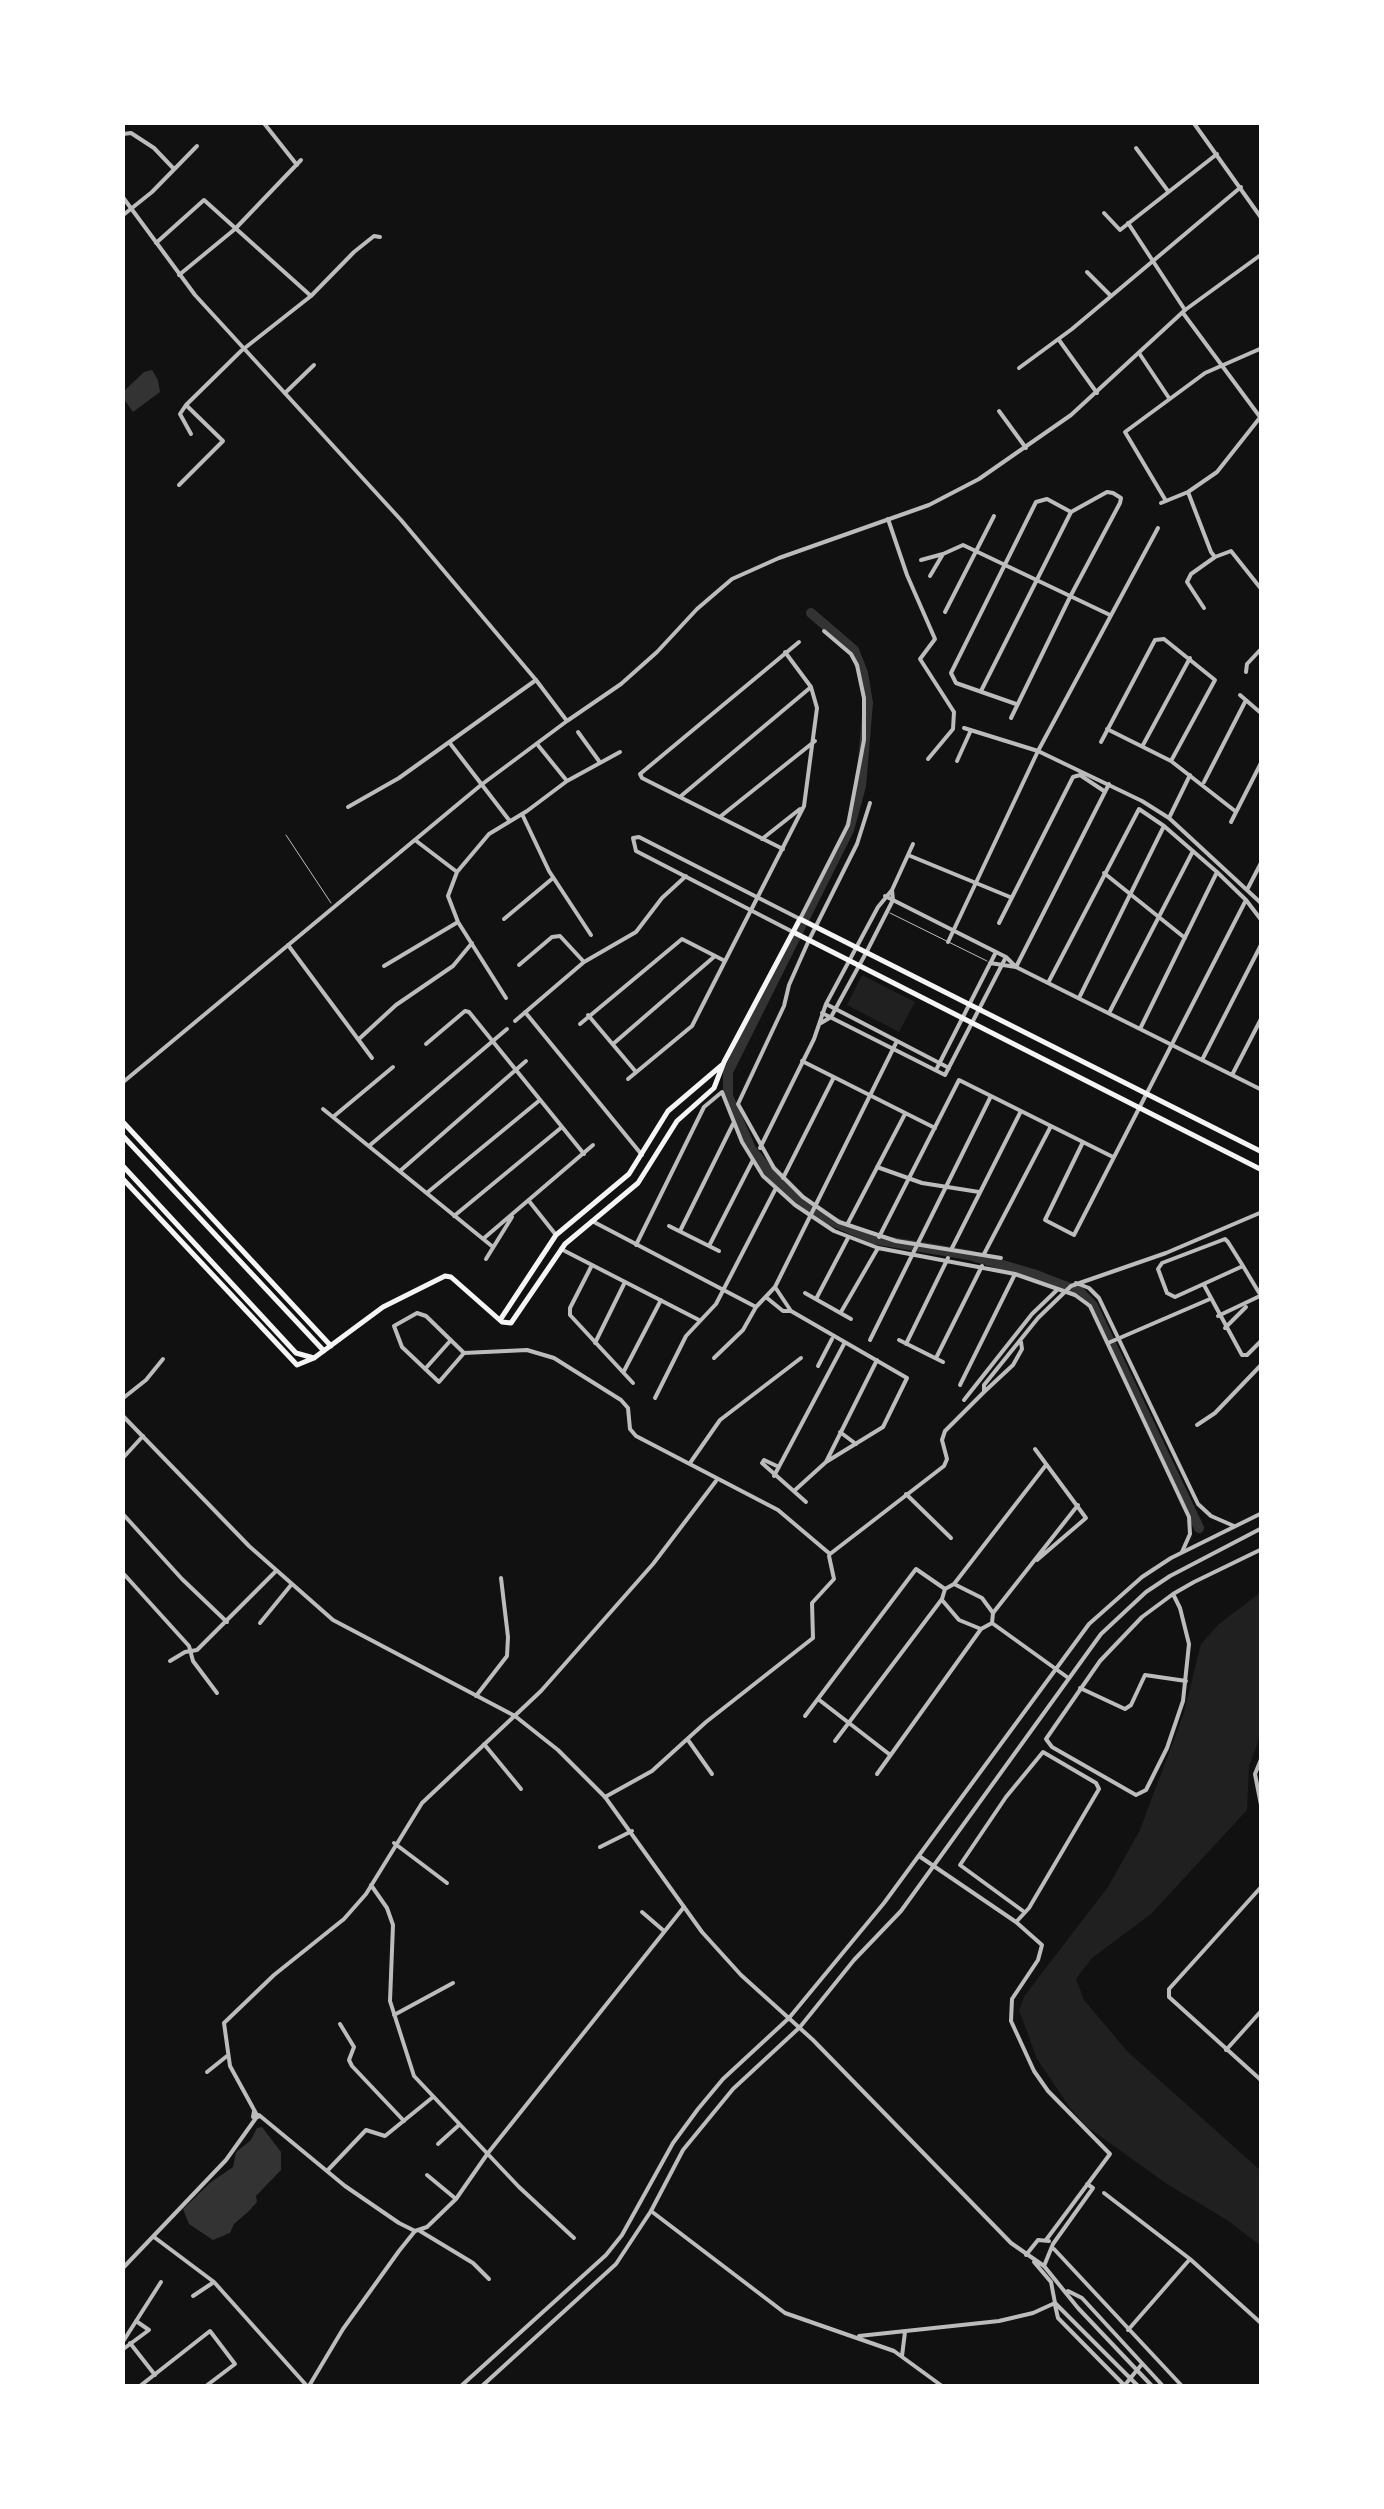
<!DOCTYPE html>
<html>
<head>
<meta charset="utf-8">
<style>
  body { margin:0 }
  #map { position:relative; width:1384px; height:2509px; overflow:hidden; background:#111; font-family:"Fira Sans Condensed",sans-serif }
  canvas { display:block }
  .frame { position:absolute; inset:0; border:125px solid #fff; pointer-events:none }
</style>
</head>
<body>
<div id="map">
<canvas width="1384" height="2509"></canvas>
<div class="frame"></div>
</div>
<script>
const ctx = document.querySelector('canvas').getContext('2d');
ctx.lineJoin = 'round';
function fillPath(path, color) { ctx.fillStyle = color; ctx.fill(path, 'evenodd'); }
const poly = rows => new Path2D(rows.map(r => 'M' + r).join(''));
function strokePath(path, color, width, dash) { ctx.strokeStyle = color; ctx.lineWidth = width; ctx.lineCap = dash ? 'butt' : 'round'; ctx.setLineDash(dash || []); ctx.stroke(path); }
const green = poly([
  [862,975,915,1002,899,1032,847,1005],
  [1261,1592,1261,1734,1249,1766,1247,1810,1151,1914,1092,1958,1076,1979,1084,2000,1128,2052,1261,2171,1261,2246,1227,2220,1167,2184,1086,2126,1070,2108,1037,2059,1019,2010,1025,1995,1108,1887,1139,1832,1183,1716,1201,1644,1219,1624]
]);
const water = poly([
  [152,370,158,380,160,392,133,412,123,398,124,391,144,372],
  [262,2127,281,2152,281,2170,256,2196,257,2202,249,2211,234,2224,230,2233,213,2240,189,2224,183,2209,211,2182,233,2167,236,2152,251,2140,257,2128]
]);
const river = poly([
  [811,613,854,650,863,673,868,703,861,786,849,830,728,1072,728,1096,751,1149,778,1182,816,1214,873,1239,969,1255,1033,1274,1080,1292,1093,1306,1199,1528]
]);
const service = poly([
  [286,835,331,903],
  [890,913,987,961]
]);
const minor = poly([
  [263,122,297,165],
  [123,134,131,133,154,148,174,169],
  [1136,148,1168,191],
  [1104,213,1120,230,1217,154],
  [122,216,152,192,197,146],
  [1128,223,1185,310],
  [156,243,204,200,311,296],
  [1087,272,1111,296],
  [179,275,235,229,301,160],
  [1183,313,1260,417],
  [1059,340,1097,393],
  [1139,353,1169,398],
  [1019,368,1072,329,1241,187],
  [285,393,314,365],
  [999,411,1026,448],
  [191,434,180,414,186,405,241,351,311,296,354,252,374,236,380,237],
  [179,485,223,441,186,405],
  [1188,492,1211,552,1215,557,1231,551,1262,590],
  [1166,501,1125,432,1205,373,1262,348],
  [1161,503,1188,492,1217,472,1262,415],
  [888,519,907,575,935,639,920,659,954,712,953,729,928,759],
  [921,560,943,554],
  [930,576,943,554,963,545,1110,615],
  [1204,608,1187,582,1191,574,1215,557],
  [945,612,994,516],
  [1246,672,1247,664,1262,648],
  [981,691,1071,512],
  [1240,695,1262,714],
  [1011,718,1070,597,1120,503,1121,498,1113,493,1107,492,1071,512,1047,499,1036,502,951,673,956,683,1016,704],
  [964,728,1038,751,1142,801,1169,818,1262,904],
  [1107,729,1171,761,1235,811],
  [578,732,599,761],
  [449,742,509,820],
  [1101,742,1155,640,1164,639,1215,680,1171,761],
  [1143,745,1190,658],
  [957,761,971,730],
  [567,781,620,752],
  [1204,782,1245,702],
  [681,796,811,687],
  [870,803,857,844,809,940,789,985,784,1006,738,1104,774,1168,803,1197,839,1222,896,1241,1001,1258],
  [348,807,399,778,536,680],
  [522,814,549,871,591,935],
  [721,816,815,741],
  [1169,818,1190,775],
  [1231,822,1262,761],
  [762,839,800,809],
  [415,840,457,872],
  [783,849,642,778,640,774,799,642],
  [908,855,1010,897],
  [1104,873,1185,938],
  [1248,888,1262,861],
  [885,896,1006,957,1016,967],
  [504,919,553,878],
  [999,923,1073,777,1080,775,1104,791],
  [793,932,636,851,633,838,639,837,800,919,848,825,864,740,864,698,857,665,851,654,824,631],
  [948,942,1038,751,1158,528],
  [288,945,372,1058],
  [990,963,1016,967,1262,1090],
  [519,965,552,937,560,936,584,962],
  [384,966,458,922],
  [1016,967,1109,784],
  [1048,983,1139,809,1164,826,1217,872,1246,900,1262,921],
  [506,998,458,922,448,896,457,872,489,834,527,811,567,781,537,744],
  [1079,998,1163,828],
  [826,1004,949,1068],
  [525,1012,642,1155],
  [822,1013,945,1075,1006,957],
  [1109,1013,1193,851],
  [588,1015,636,1072],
  [515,1021,584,962,636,932,662,898,686,876],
  [821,1023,831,1017,866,953,893,900,892,890],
  [580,1024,682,939,725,961],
  [1140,1029,1217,872],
  [359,1039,396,1005,453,966,472,943],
  [426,1044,465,1011,469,1012,584,1154],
  [613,1044,715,956],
  [1202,1060,1262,943],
  [802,1061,935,1128],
  [936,1070,996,952],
  [1232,1075,1262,1017],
  [628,1079,692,1026,804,806,817,708,811,687,785,652],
  [323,1109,493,1247],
  [333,1117,393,1067],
  [1083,1142,1045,1220,1074,1235,1246,900],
  [369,1146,507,1029],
  [760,1148,814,1039,826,1004,878,907,892,890,913,844],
  [877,1167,922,1183,979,1192],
  [400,1171,526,1061],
  [783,1178,834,1077],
  [428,1192,540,1100],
  [529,1201,556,1235],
  [454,1216,562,1127],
  [592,1221,756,1307],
  [847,1225,905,1114],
  [669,1226,719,1251],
  [680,1231,733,1124],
  [879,1237,959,1080,1113,1157],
  [483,1239,593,1145],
  [636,1245,704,1107,722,1092,742,1142,763,1176,795,1205,834,1231,878,1248,1015,1274,1075,1295,1090,1306,1189,1517,1190,1534,1182,1552],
  [709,1246,753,1160],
  [952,1248,1021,1111],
  [561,1249,699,1320],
  [984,1254,1051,1126],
  [486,1259,512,1217],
  [592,1265,570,1308,570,1315,633,1383],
  [1243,1266,1175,1297,1167,1293,1158,1269,1162,1263,1225,1239,1228,1242,1243,1266,1261,1296],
  [1076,1283,1089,1288,1099,1298,1198,1504,1211,1516,1234,1526],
  [1204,1285,1242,1355,1247,1355,1262,1340],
  [775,1287,791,1311],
  [805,1293,851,1319],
  [767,1298,783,1311,791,1311,907,1378,883,1427,826,1462],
  [816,1299,848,1238],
  [841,1312,878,1248],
  [1218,1316,1262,1295],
  [1225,1328,1246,1307],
  [870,1340,990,1098],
  [899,1340,943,1362],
  [595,1343,625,1282],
  [1108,1343,1210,1299],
  [906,1344,948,1258],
  [1262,1352,1262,1359],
  [464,1353,439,1382,402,1347,394,1326,417,1313,426,1316,464,1353,527,1350,554,1358,621,1400,628,1408,630,1429,636,1436,778,1510,830,1554],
  [714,1358,743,1330,756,1307,775,1287,897,1041],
  [936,1358,982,1266],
  [818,1366,832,1339],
  [425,1369,451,1340],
  [624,1371,661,1300],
  [960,1385,1015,1274],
  [984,1392,1013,1365,1022,1349,1021,1342],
  [655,1398,686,1336,716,1304,776,1188],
  [122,1399,146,1380,163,1359],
  [964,1400,1032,1314,1058,1289],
  [1197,1425,1215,1413,1262,1364],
  [840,1432,856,1444],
  [1035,1449,1086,1518,1037,1560],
  [122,1459,143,1436],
  [690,1463,720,1420,801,1358],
  [779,1467,764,1460,762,1463,806,1502],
  [774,1476,844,1344],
  [794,1491,826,1462,877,1360],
  [906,1494,951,1538],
  [122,1513,182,1579,227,1622],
  [830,1554,944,1466,947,1459,942,1440,945,1431,984,1392,984,1385,1038,1318,1071,1286,1166,1253,1262,1212],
  [122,1572,189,1646,193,1661,217,1693],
  [954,1584,982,1598,993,1613],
  [1173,1594,1180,1608,1189,1644,1183,1701,1167,1748,1146,1790,1136,1795,1052,1747,1046,1739,1100,1661,1142,1617,1173,1594,1194,1582,1262,1549],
  [942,1600,959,1620,981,1629],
  [260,1623,291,1585],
  [992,1623,1067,1677],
  [170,1661,185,1652,197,1650,276,1571],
  [1080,1688,1125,1709,1131,1705,1145,1675,1186,1681],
  [476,1696,507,1656,508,1637,501,1578],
  [818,1699,889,1754],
  [805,1716,916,1569,945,1589],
  [688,1740,712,1774],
  [835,1741,942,1599,945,1589,954,1584,1046,1465],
  [484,1744,521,1789],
  [1262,1757,1255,1774,1262,1810],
  [877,1774,981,1629,992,1623,993,1613,1078,1505],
  [605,1797,652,1771,706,1722,813,1638,812,1603,834,1579,829,1556],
  [394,1843,447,1883],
  [600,1847,632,1831],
  [919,1856,1016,1922,1042,1945,1038,1960,1012,1999,1011,2021,1034,2071,1048,2091,1110,2154,1046,2240],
  [371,1885,387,1908,393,1925,390,2001,414,2076,519,2187,574,2238],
  [1262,1886,1169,1989,1169,1997,1262,2081],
  [642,1912,664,1931],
  [1017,1921,1029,1908,1099,1789,1096,1783,1043,1752,1006,1797,960,1865,1023,1911],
  [394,2015,453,1983],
  [340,2024,354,2047,349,2060,352,2066,404,2121],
  [1226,2050,1262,2010],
  [207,2072,227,2056],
  [254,2111,253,2117,258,2117,230,2066,224,2023,274,1975,344,1919,366,1894,422,1803,541,1691,653,1564,716,1481],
  [259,2115,345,2186,399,2223,415,2231],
  [438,2144,459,2125],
  [327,2171,366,2130,385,2136,433,2097],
  [427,2175,456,2199],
  [1104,2193,1190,2259,1262,2324],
  [651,2211,785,2313,894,2351,942,2386],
  [420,2231,473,2263,489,2279],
  [154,2237,214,2282,307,2386],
  [1054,2249,1182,2386],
  [1026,2255,1038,2240,1049,2241],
  [1044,2266,1053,2244,1093,2188,1087,2184],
  [122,2269,226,2160,256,2118],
  [193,2296,214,2282],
  [1128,2330,1190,2259],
  [859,2336,999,2321,1033,2313,1055,2303],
  [124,2340,161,2282],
  [130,2343,155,2375],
  [122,2350,149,2330,136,2321],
  [902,2356,905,2332],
  [140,2386,210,2331,235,2364,206,2386],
  [309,2386,343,2329,399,2251,415,2231,427,2227,456,2199,488,2153,684,1907]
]);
const tertiary = poly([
  [1193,122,1262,219],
  [122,196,195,295,401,520,536,680,567,721],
  [122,1083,481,785,567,721,621,684,657,652,697,609,732,579,779,558,929,505,979,479,1071,415,1185,310,1262,254],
  [122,1415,249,1546,333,1620,515,1716,558,1750,605,1797,702,1932,741,1975,813,2040,1011,2243,1044,2266,1078,2308,1152,2386],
  [1034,2262,1051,2282,1055,2303,1138,2386],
  [1068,2291,1082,2298,1163,2386],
  [1055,2305,1058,2318,1125,2386],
  [461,2386,606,2255,622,2235,673,2143,698,2109,723,2079,789,2018,884,1903,1089,1624,1142,1577,1171,1558,1262,1513],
  [482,2386,616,2264,651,2211,683,2150,733,2089,800,2027,854,1960,901,1911,1101,1634,1146,1592,1170,1576,1262,1528],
  [1124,2386,1142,2364]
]);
const secondary = poly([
  [793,932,1262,1170],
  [122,1121,331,1346],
  [122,1135,324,1351],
  [122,1165,296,1353,314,1358],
  [122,1178,297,1365,314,1358,383,1307,445,1276,451,1277,502,1322,511,1323,565,1244,638,1183,677,1121,714,1088,724,1062,800,919,1262,1152],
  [500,1320,556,1235,629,1174,668,1111,722,1065]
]);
fillPath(green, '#202020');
fillPath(water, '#333');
strokePath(river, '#333', 10);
strokePath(service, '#bcbcbc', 1);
strokePath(minor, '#bcbcbc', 4);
strokePath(tertiary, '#bcbcbc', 4);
strokePath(secondary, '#f5f5f5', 5);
</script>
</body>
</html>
